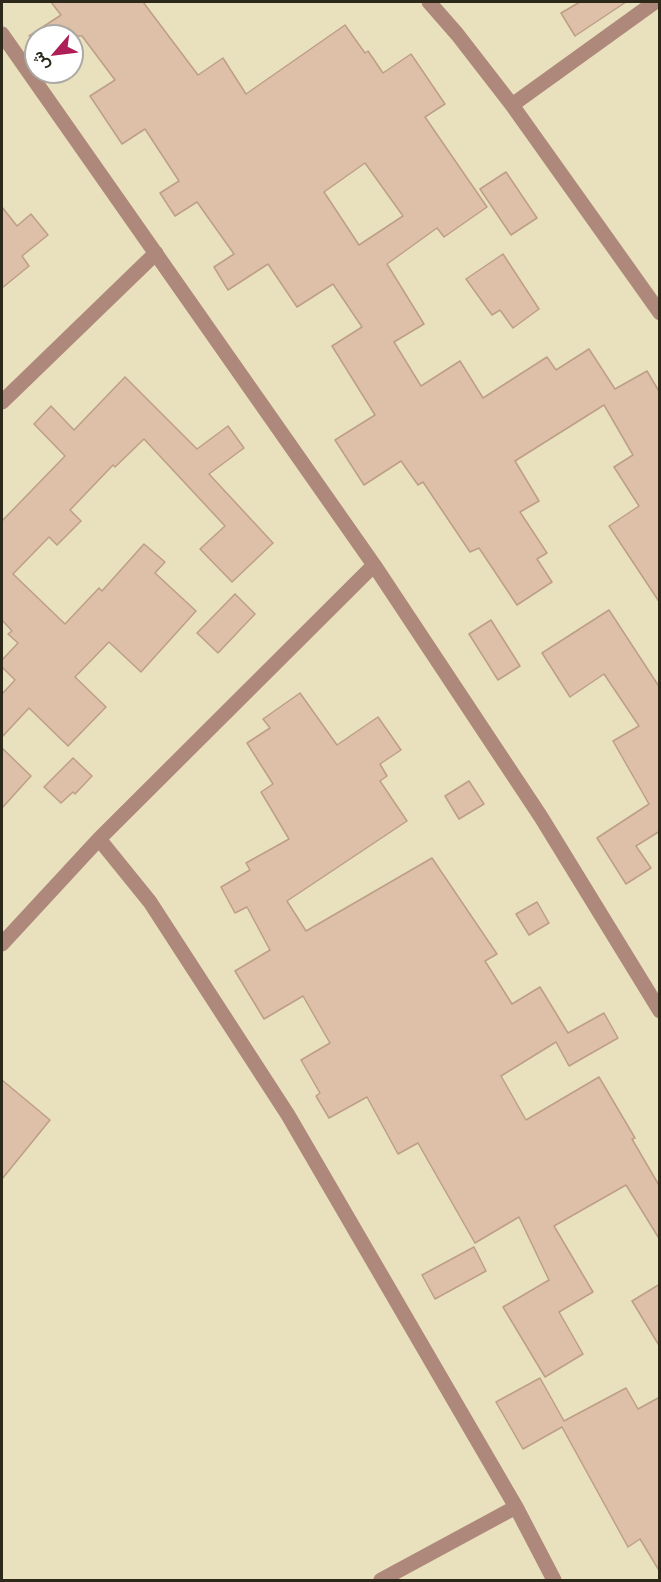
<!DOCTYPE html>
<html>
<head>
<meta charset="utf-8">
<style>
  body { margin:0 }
  #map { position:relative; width:661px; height:1582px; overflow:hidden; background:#e9e0bd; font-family:Quicksand,Vazirmatn,sans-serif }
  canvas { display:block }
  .frame { position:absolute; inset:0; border:3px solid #2c291b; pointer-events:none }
  .north { position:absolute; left:24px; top:24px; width:60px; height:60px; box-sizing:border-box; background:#fff; border:2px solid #aba9a4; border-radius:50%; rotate:242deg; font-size:16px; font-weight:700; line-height:24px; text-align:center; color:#2c291b }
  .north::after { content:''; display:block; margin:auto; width:21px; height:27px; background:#ae1f58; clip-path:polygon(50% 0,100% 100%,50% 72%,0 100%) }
</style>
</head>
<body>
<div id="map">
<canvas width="661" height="1582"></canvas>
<div class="frame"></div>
<div class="north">ش</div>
</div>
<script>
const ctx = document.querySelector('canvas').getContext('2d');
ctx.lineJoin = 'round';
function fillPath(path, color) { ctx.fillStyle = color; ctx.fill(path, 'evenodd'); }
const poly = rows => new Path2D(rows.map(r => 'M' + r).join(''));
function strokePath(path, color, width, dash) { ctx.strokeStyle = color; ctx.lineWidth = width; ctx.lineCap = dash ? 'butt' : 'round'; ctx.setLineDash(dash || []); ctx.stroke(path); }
const building = poly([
  [51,2,143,2,198,75,223,58,246,94,345,25,365,53,368,51,383,73,411,54,445,104,425,117,487,207,444,237,437,228,387,264,424,324,394,342,421,386,460,361,483,398,547,357,556,370,589,349,615,389,647,371,660,393,660,603,609,526,639,506,614,467,633,455,604,405,515,461,539,501,520,512,547,553,537,559,552,582,517,605,479,548,470,552,423,482,418,485,401,461,364,485,335,440,375,415,332,346,362,327,333,284,297,307,268,264,228,290,214,267,234,254,197,202,175,216,160,193,179,181,145,129,122,144,90,96,115,80,82,36,29,36,61,15,51,2],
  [365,163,403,216,359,245,324,192,365,163],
  [580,2,626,2,575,36,561,13,580,2],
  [506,172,537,218,511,235,480,189,506,172],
  [2,207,17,226,31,214,48,235,22,256,29,266,2,288,2,207],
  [503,254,539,309,513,328,500,310,492,315,466,279,503,254],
  [125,377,197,449,228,426,244,448,209,474,273,543,232,582,200,549,225,526,144,439,115,467,113,465,70,510,81,521,57,545,49,537,13,574,65,624,99,588,102,591,144,544,165,562,155,573,196,611,141,672,109,642,75,677,106,707,68,746,29,708,2,737,2,694,15,680,2,667,2,660,18,643,8,634,12,631,2,620,2,521,65,456,34,424,51,406,74,430,125,377],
  [235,594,255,614,218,653,197,633,235,594],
  [609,610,660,688,660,831,636,846,651,868,626,884,597,838,649,804,613,741,639,726,604,674,570,697,542,653,609,610],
  [491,620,520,666,498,680,469,634,491,620],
  [300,693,337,745,378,717,401,750,380,764,387,776,380,781,407,821,287,901,306,931,432,858,497,954,485,961,512,1004,540,987,568,1033,604,1013,618,1038,569,1066,556,1042,501,1076,526,1120,599,1077,635,1138,632,1139,660,1187,660,1240,626,1185,554,1226,593,1292,559,1312,583,1354,545,1377,503,1307,549,1280,519,1217,475,1243,418,1143,398,1154,367,1097,329,1118,316,1096,320,1093,301,1060,330,1043,303,996,264,1019,235,971,270,950,247,907,235,913,221,887,250,870,246,863,289,839,261,792,273,784,247,743,270,728,263,719,300,693],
  [2,748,31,776,2,808,2,748],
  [73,758,92,776,75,794,73,792,61,803,44,787,73,758],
  [469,781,484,804,459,819,445,796,469,781],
  [537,902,549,923,529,935,516,914,537,902],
  [2,1080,50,1120,2,1179,2,1080],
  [474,1247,486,1271,435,1299,422,1275,474,1247],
  [660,1284,660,1347,632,1301,660,1284],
  [540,1378,564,1421,626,1388,638,1409,660,1397,660,1572,640,1539,628,1547,562,1427,523,1449,496,1402,540,1378]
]);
const minor = poly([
  [429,2,457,34,512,105,660,313],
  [2,34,374,565,541,817,660,1011],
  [512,105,655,2],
  [2,402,156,253],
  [99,839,150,902,288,1115,516,1507,554,1580],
  [2,944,99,839,374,565],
  [381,1580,516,1507]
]);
fillPath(building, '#debfa8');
strokePath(building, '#bd9f88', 1.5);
strokePath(minor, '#ae887a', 15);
</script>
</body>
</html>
